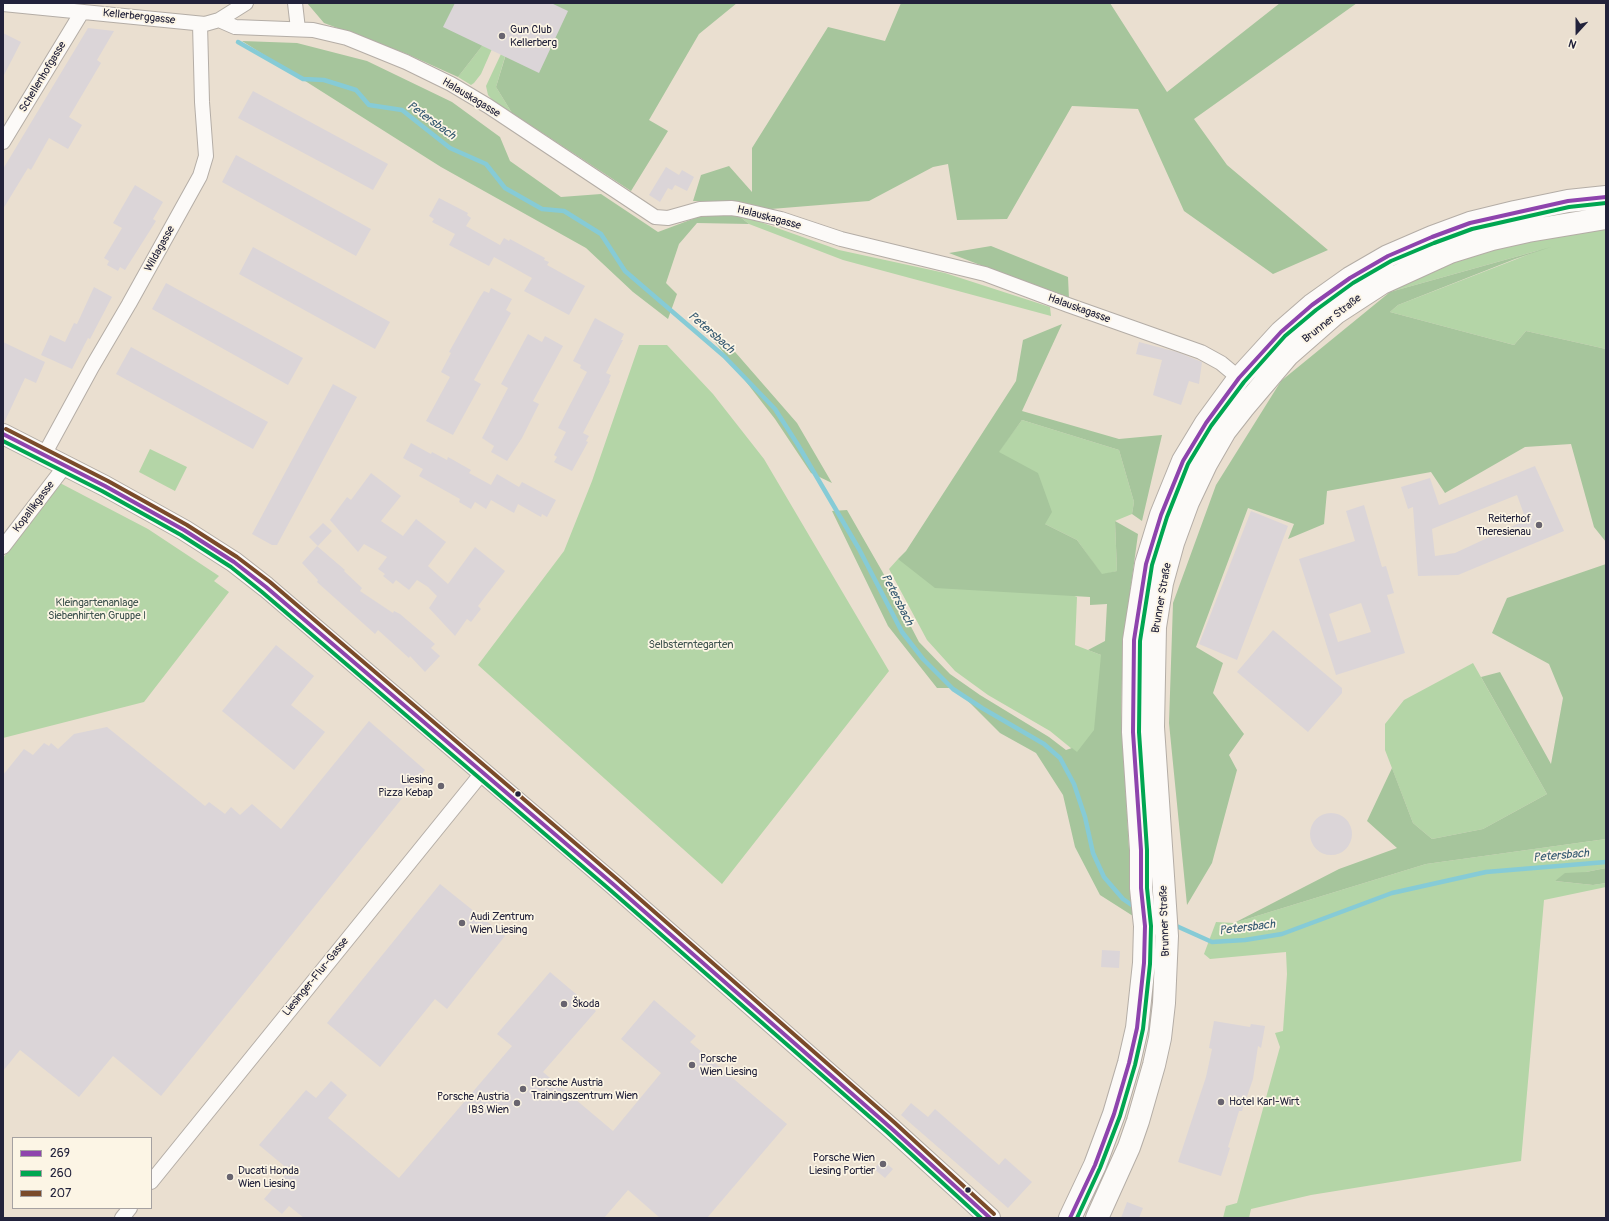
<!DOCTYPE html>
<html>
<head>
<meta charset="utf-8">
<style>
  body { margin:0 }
  #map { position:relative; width:1609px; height:1221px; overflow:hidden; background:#eadfd0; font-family:Pangolin,sans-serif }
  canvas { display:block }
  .frame { position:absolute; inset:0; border:4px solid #22223b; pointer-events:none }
  .legend { position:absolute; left:12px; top:1137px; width:140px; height:72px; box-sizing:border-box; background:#fcf5e5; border:1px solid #a5a1a1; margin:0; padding:5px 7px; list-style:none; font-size:12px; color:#22223b }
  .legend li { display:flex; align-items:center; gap:8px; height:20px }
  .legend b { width:20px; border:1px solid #a5a1a1 }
  .north { position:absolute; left:1557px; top:12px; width:40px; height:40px; -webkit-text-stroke:3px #fcf5e5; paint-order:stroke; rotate:201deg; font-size:11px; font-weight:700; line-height:16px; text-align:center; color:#22223b }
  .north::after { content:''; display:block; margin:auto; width:14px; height:18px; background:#22223b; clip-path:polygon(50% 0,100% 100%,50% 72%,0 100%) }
</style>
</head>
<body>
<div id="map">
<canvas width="1609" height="1221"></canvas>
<div class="frame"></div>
<ul class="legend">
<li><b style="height:5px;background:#8e44ad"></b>269</li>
<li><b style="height:5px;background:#00a651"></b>260</li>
<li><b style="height:5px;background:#7a4b2a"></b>207</li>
</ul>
<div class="north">N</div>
</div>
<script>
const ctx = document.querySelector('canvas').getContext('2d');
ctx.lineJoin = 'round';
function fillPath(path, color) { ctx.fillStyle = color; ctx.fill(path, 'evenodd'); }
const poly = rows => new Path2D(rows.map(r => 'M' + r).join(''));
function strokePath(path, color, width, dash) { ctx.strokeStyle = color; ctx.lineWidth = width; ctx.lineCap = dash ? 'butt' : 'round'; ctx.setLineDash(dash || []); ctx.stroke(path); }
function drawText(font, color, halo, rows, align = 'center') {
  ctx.font = font + ' Pangolin,sans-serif'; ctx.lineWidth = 3.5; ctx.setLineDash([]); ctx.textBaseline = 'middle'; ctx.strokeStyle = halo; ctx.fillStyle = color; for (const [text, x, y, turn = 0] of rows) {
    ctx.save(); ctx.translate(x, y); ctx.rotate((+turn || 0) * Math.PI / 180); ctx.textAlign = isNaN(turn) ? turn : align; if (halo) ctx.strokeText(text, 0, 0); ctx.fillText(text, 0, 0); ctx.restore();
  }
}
const green = poly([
  [486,41,507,50,496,87,512,113,495,103,488,95,486,86,501,54,492,49,481,74,474,83,471,85,458,77],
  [735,213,839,250,945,273,1050,307,1051,316,843,260,749,224],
  [1606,228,1606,349,1526,331,1514,345,1390,312,1398,305,1540,250,1390,292,1410,278,1472,255,1558,233],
  [639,345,667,345,713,394,764,459,889,671,722,884,478,665,564,551,592,481],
  [1022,420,1119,450,1134,502,1132,514,1115,521,1117,571,1102,575,1077,540,1045,524,998,452],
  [150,449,187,467,175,491,139,472],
  [60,483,148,529,219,576,214,581,229,592,144,702,3,738,3,558],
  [898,559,986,561,1077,597,1075,645,1101,655,1116,776,1077,753,1050,731,988,695,955,671,927,640,889,569],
  [1473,663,1547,794,1483,829,1432,839,1413,823,1385,750,1385,724,1404,700],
  [1606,839,1606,868,1586,872,1555,881,1593,885,1606,883,1606,887,1544,900,1521,1161,1311,1195,1251,1209,1249,1218,1223,1218,1226,1206,1237,1203,1280,1047,1275,1033,1283,1031,1287,974,1286,952,1210,959,1204,954,1216,922,1234,923,1426,864]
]);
const forest = poly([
  [307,3,737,3,699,34,649,120,668,131,631,191,512,113,496,87,507,51,486,41,458,77,407,54,324,23],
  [901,3,1110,3,1167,92,1280,3,1357,3,1194,119,1227,165,1328,250,1273,274,1184,211,1138,109,1072,106,1007,219,957,220,948,164,933,167,869,201,771,209,734,202,693,201,701,175,729,166,752,192,752,148,828,27,885,41],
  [242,41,297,43,367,61,452,102,500,137,510,161,561,197,601,194,658,232,698,217,735,213,749,224,697,223,679,244,666,283,677,294,668,319,633,292,586,248,441,167],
  [991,246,1068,277,1069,299,949,253],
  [1551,247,1515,259,1398,305,1390,312,1514,345,1526,331,1606,349,1606,542,1594,527,1571,444,1525,447,1445,493,1431,472,1327,491,1324,524,1288,539,1294,524,1248,508,1196,647,1223,663,1213,693,1244,734,1229,755,1237,770,1212,863,1187,905,1169,723,1173,603,1216,485,1281,381,1390,292],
  [1062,324,1022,411,1119,439,1162,435,1142,521,1132,514,1134,502,1119,450,1022,420,999,452,1038,473,1052,512,1045,524,1077,540,1102,574,1117,571,1115,521,1138,534,1123,645,1121,713,1133,916,1100,895,1075,847,1063,795,1036,753,1000,733,955,688,937,688,888,626,832,511,847,510,882,571,919,642,950,674,980,695,1049,737,1066,750,1072,748,1077,752,1094,730,1101,655,1088,650,1105,641,1107,604,1090,605,1090,597,935,588,898,559,906,551,1016,381,1023,340],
  [722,337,797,423,832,483,811,473,775,419,712,338],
  [1606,564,1606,839,1426,864,1234,923,1339,869,1397,848,1367,821,1392,768,1413,823,1432,839,1483,829,1547,794,1481,677,1500,672,1551,764,1563,698,1549,664,1492,633,1507,598],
  [1606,868,1606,883,1593,885,1555,881,1565,873,1586,872]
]);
const stream = poly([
  [238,42,303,79,324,80,356,90,369,105,402,110,450,148,486,164,505,188,542,209,564,211,601,234,625,271,724,356,775,409,798,445,859,549,902,632,923,659,953,689,982,708,1044,744,1060,758,1074,784,1085,817,1093,853,1104,877,1123,899,1136,908],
  [1172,924,1212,942,1245,940,1282,934,1392,893,1486,872,1606,862]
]);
const building = poly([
  [455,3,551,3,568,11,539,73,443,27],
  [88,28,114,31,97,60,101,63,69,117,82,125,68,149,49,138,31,170,28,168,3,209,3,169],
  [3,33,21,42,3,77],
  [253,91,388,164,373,190,238,118],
  [236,155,371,229,356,256,222,182],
  [666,167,679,175,682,170,694,177,687,191,675,185,672,190,668,188,660,202,649,195],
  [135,185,163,202,153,219,156,221,125,270,120,267,118,271,107,265,109,261,104,258,122,228,113,223],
  [439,198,468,213,467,215,471,218,466,226,500,245,504,238,509,241,510,239,545,258,544,260,549,262,547,265,585,286,569,315,524,291,532,278,494,257,489,266,449,245,455,234,432,222,434,219,429,216],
  [253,247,390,322,375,349,239,274],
  [166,283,303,358,288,385,152,309],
  [94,287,112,297,90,339,88,338,72,369,41,355,50,335,65,342,74,323,77,324],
  [491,288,512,299,506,310,511,313,474,380,481,384,453,435,426,421,450,377,441,372,451,353,449,352,480,297,484,291,489,293],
  [595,318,624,334,621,340,623,340,606,373,611,375,609,380,610,381,583,433,589,436,586,441,588,442,572,471,554,462,557,457,554,455,566,432,558,428,587,372,580,368,581,365,573,361],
  [528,334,542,342,545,336,563,346,533,401,539,404,522,438,507,461,491,452,494,446,482,438,508,388,501,384],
  [3,342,45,362,36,383,25,378,4,423],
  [1139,342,1177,352,1202,362,1199,384,1189,381,1181,405,1153,395,1162,360,1136,354],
  [131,347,268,422,253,449,116,374],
  [333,384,357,397,277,545,272,545,252,534],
  [411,443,431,454,432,452,447,460,448,457,471,470,469,473,491,485,497,474,519,487,522,482,556,500,547,517,542,514,541,517,518,504,514,513,491,500,486,509,475,502,471,509,459,502,460,499,419,476,423,469,403,458],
  [1535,466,1564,531,1458,575,1418,576,1413,507,1408,509,1401,487,1430,478,1439,505],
  [1517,495,1526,520,1455,553,1435,556,1432,529],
  [371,473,401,496,381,521,403,536,416,519,446,542,428,566,448,584,475,547,505,571,478,606,481,609,471,622,467,619,455,636,429,608,437,596,428,587,417,580,409,590,396,580,393,584,383,576,385,574,378,569,387,557,364,544,358,552,330,520,347,497,351,500],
  [1364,505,1382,567,1386,566,1394,593,1387,595,1405,653,1336,675,1299,559,1355,541,1346,511],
  [1361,603,1371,632,1338,642,1329,614],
  [1251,511,1288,526,1237,660,1199,644],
  [323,523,332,531,318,546,309,537],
  [317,546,345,570,344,571,362,588,360,591,393,613,394,611,400,614,435,644,431,648,440,656,425,672,410,656,409,658,378,630,375,634,317,582,318,580,302,563],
  [1273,630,1342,688,1342,693,1308,732,1237,672],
  [276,645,314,676,291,705,325,732,294,770,222,711],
  [369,721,425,770,161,1096,113,1056,79,1097,20,1050,3,1071,3,775,24,749,33,755,44,743,49,746,51,743,58,749,74,734,107,727,205,806,209,802,225,814,231,807,240,815,252,804,281,829],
  '1310 834a21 21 0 1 1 42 0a21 21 0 1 1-42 0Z',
  [440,884,505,936,447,1009,435,999,380,1067,327,1023],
  [1102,950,1120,951,1119,968,1101,967],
  [550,972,596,1011,543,1072,613,1131,661,1073,621,1039,654,1000,696,1036,690,1042,787,1124,707,1218,660,1218,628,1190,604,1218,304,1218,289,1206,282,1214,264,1199,289,1170,259,1145,306,1090,316,1098,331,1081,347,1095,328,1118,399,1178,512,1046,497,1034],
  [1214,1021,1250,1027,1251,1024,1265,1026,1261,1048,1258,1046,1253,1079,1242,1111,1239,1111,1228,1147,1230,1148,1221,1176,1178,1162,1206,1077,1212,1049,1209,1048],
  [911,1103,928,1117,935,1109,999,1165,1005,1158,1032,1182,1008,1208,901,1115],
  [882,1160,893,1169,885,1178,874,1169],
  [1127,1202,1143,1208,1139,1218,1121,1218]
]);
const street = poly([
  [295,3,298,29],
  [3,4,205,24,219,20,246,3],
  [219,20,235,27,313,30,347,38,406,62,451,84,488,106,655,217,668,218,700,209,731,208,738,209,781,219,841,239,985,274,1068,305,1201,352,1221,363,1239,378],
  [3,142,82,12],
  [44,455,92,367,129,304,200,176,206,156,202,102,200,24],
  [3,547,65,466],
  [151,1182,482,773],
  [122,1218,130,1208]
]);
const secondary = poly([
  [3,434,105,486,184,530,234,562,266,587,613,884,891,1128,990,1218]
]);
const primary = poly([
  [1070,1218,1095,1165,1114,1114,1129,1063,1137,1028,1144,963,1145,926,1141,888,1141,850,1133,732,1134,640,1146,564,1161,515,1183,461,1206,423,1239,378,1281,332,1312,305,1350,278,1388,256,1432,237,1470,223,1515,212,1568,201,1606,197],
  [1097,1218,1129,1147,1138,1121,1154,1065,1160,1038,1164,1003,1167,936,1153,727,1155,627,1162,583,1173,543,1188,502,1206,464,1225,431,1243,408,1288,355,1336,313,1382,283,1450,252,1492,239,1528,231,1606,218]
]);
const bus1 = poly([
  [3,434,105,486,184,530,234,562,266,587,613,884,891,1128,990,1218],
  [1070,1218,1095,1165,1114,1114,1129,1063,1137,1028,1144,963,1145,926,1141,888,1141,850,1133,732,1134,640,1146,564,1161,515,1183,461,1206,423,1239,378,1281,332,1312,305,1350,278,1388,256,1432,237,1470,223,1568,201,1606,197]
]);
const bus2 = poly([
  [3,441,102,491,181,535,231,567,262,592,609,889,887,1132,981,1218],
  [1077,1218,1100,1168,1120,1116,1135,1065,1143,1029,1150,964,1151,926,1147,888,1147,850,1139,732,1140,641,1152,565,1167,517,1188,464,1211,426,1244,382,1285,336,1316,310,1353,283,1391,261,1434,243,1472,229,1569,207,1606,203]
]);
const bus3 = poly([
  [6,429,108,481,187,525,237,557,270,582,617,879,895,1123,994,1214]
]);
const markers = [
  [502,36,4,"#68646f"],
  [1539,525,4,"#68646f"],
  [441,786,4,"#68646f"],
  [518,794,3.5,"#22223b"],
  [462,923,4,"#68646f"],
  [564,1004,4,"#68646f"],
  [692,1065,4,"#68646f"],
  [523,1089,4,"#68646f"],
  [1221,1102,4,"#68646f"],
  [517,1103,4,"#68646f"],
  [883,1164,4,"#68646f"],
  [230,1177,4,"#68646f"],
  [968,1190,3.5,"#22223b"]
];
const streetNames = [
  ["Kellerberggasse",139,17,6],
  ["Schellenhofgasse",43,77,-59],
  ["Halauskagasse",471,98,31],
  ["Halauskagasse",769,218,15],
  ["Wildagasse",160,249,-61],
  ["Halauskagasse",1079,309,20],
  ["Brunner Straße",1332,319,-38],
  ["Kopallikgasse",34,507,-53],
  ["Brunner Straße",1162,598,-80],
  ["Brunner Straße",1165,921,-92],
  ["Liesinger-Flur-Gasse",316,977,-51]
];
const poiNames = [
  ["Gun Club",510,30],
  ["Kellerberg",510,43],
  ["Reiterhof",1531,519,"right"],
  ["Theresienau",1531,532,"right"],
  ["Liesing",433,780,"right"],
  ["Pizza Kebap",433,793,"right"],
  ["Audi Zentrum",470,917],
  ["Wien Liesing",470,930],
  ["Škoda",572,1004],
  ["Porsche",700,1059],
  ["Wien Liesing",700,1072],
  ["Porsche Austria",531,1083],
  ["Trainingszentrum Wien",531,1096],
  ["Porsche Austria",509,1097,"right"],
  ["IBS Wien",509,1110,"right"],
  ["Hotel Karl-Wirt",1229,1102],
  ["Porsche Wien",875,1158,"right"],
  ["Liesing Portier",875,1171,"right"],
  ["Ducati Honda",238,1171],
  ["Wien Liesing",238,1184]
];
const parkNames = [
  ["Kleingartenanlage",97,603],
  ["Siebenhirten Gruppe I",97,616],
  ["Selbsterntegarten",691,645]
];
const waterNames = [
  ["Petersbach",431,121,36],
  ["Petersbach",711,333,41],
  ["Petersbach",897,600,63],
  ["Petersbach",1561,856,-5],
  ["Petersbach",1247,928,-7]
];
fillPath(green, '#b4d5a7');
fillPath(forest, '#a6c59c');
strokePath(stream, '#86cbd6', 4.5);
fillPath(building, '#dbd5d8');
strokePath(street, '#b4ada6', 16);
strokePath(secondary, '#b4ada6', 22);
strokePath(primary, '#b4ada6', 24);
strokePath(street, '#fcfaf8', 14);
strokePath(secondary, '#fcfaf8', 20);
strokePath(primary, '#fcfaf8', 22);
strokePath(bus1, '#8e44ad', 4);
strokePath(bus2, '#00a651', 4);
strokePath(bus3, '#7a4b2a', 4);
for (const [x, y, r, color] of markers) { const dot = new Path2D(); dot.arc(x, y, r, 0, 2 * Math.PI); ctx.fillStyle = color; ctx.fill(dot); strokePath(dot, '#fcf5e5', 1.5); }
drawText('11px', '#22223b', '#fcf5e5', streetNames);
drawText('11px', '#22223b', '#fcf5e5', poiNames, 'left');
drawText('11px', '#415551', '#fcf5e5', parkNames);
drawText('italic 12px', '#365a72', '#fcf5e5', waterNames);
</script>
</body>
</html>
